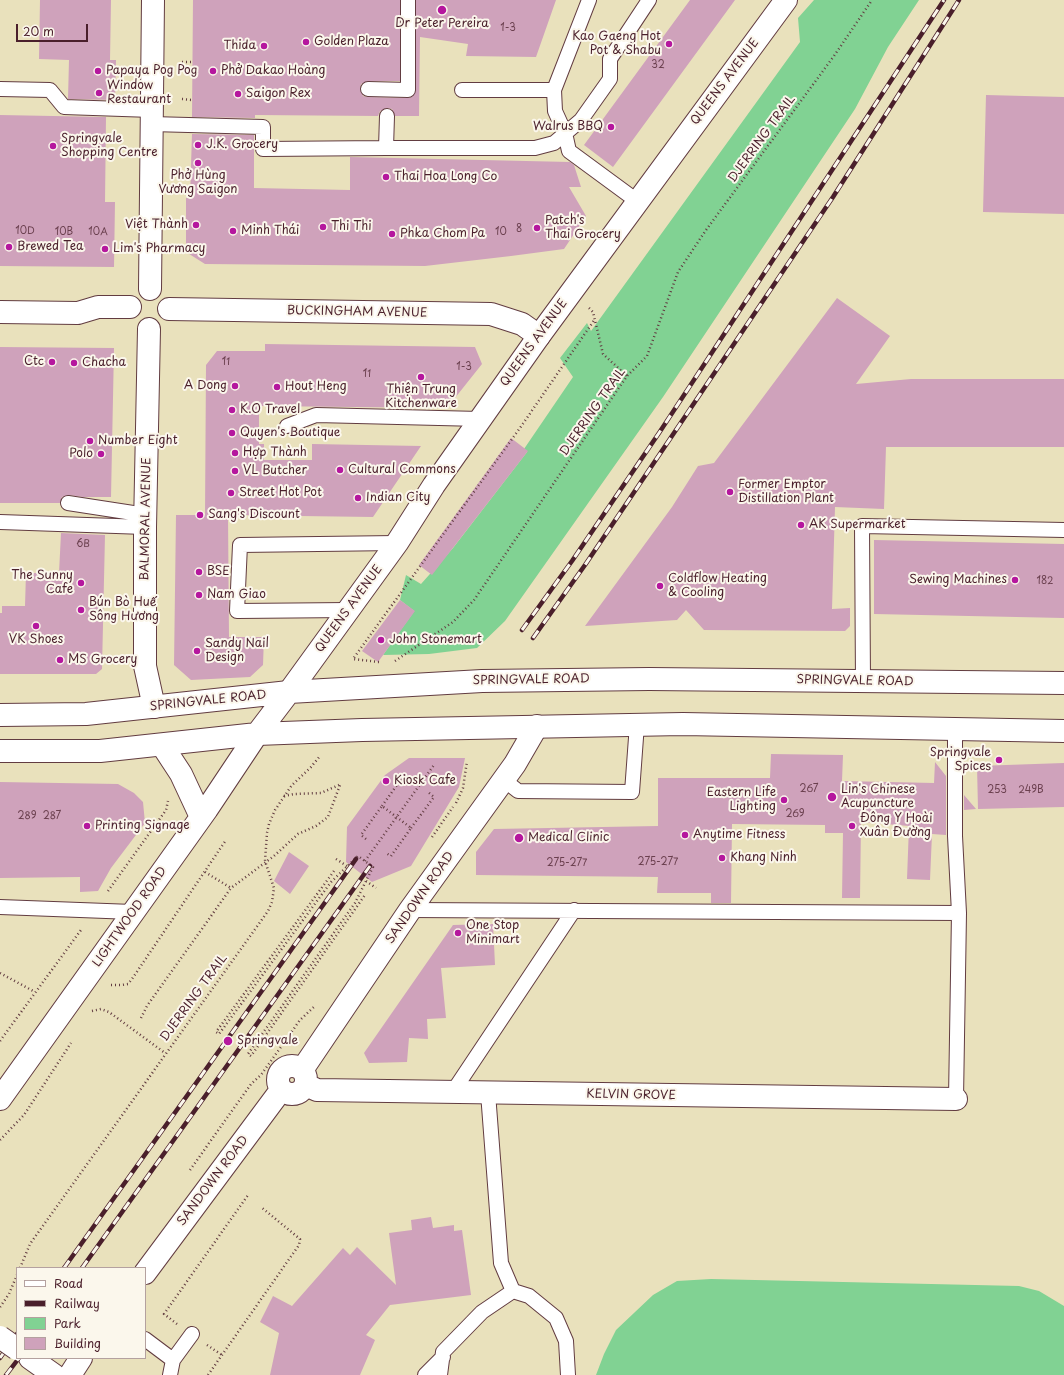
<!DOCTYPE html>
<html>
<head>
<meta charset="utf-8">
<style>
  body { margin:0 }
  #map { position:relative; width:1064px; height:1375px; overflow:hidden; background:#e9e1bc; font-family:"Playpen Sans",sans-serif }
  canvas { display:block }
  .legend { position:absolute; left:16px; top:1267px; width:130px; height:92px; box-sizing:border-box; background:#fbf7ec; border:1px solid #b4a19f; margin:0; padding:5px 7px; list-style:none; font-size:12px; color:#4a1f2b }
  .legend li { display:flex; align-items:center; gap:8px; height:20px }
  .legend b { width:20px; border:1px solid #b4a19f }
  .scale { position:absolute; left:16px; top:24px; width:72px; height:18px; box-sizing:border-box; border:2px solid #4a1f2b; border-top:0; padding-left:5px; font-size:12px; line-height:14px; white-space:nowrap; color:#4a1f2b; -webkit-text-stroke:3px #fbf7ec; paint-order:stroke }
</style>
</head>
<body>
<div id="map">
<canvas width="1064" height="1375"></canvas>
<ul class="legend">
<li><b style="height:5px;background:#fff"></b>Road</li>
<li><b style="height:5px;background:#4a1f2b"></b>Railway</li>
<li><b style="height:11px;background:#81d293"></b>Park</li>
<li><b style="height:11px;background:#cfa2bb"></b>Building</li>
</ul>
<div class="scale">20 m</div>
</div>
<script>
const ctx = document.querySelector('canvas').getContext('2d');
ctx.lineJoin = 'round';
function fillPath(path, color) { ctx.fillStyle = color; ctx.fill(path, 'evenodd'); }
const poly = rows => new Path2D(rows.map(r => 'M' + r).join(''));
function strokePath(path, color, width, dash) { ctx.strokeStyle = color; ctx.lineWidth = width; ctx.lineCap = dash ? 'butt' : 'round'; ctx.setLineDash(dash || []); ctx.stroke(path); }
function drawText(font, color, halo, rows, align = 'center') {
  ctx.font = font + ' "Playpen Sans",sans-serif'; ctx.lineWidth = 4; ctx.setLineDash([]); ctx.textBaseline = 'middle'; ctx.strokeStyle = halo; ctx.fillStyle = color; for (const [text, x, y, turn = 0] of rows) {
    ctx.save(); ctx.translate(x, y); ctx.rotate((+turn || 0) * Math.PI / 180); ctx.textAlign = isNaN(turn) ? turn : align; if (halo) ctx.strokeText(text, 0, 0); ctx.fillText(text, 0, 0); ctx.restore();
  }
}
const green = poly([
  [814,0,919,0,888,47,855,109,663,397,505,621,477,648,429,654,383,655,414,611,400,600,406,575,421,584,453,548,527,452,524,449,573,377,560,358,587,323,591,331,800,42,798,18],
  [711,1279,1019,1286,1039,1291,1064,1306,1064,1375,596,1375,604,1354,616,1330,653,1295,677,1281]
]);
const building = poly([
  [40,0,111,0,110,60,116,60,115,100,68,99,69,60,39,59],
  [193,0,400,0,400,81,368,81,361,84,360,89,363,96,367,97,408,98,412,97,416,90,416,0,556,0,536,57,466,56,468,44,420,37,419,116,395,116,392,109,387,108,380,111,378,116,255,115,255,118,192,117],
  [690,0,735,0,613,167,584,145],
  [986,95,1064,97,1064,214,983,212],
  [0,115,106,117,105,202,115,202,114,267,0,266],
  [192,134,254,135,254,188,350,190,350,157,570,162,574,165,581,187,569,187,586,216,564,249,511,256,425,266,205,264,186,252,186,198,190,198],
  [837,298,890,336,856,384,911,379,1064,379,1064,447,886,447,884,509,835,507,832,609,850,608,850,626,845,631,704,630,686,610,677,620,585,626,672,507,698,466,714,463],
  [265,344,475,347,482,364,447,408,259,406,259,444,264,444,264,460,312,460,312,444,421,446,373,517,228,515,229,637,264,637,263,665,250,677,191,680,174,665,176,515,205,515,206,365,217,351,265,351],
  [0,347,114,348,111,497,83,497,69,495,62,497,60,503,0,503],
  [511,438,528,451,432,575,419,565],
  [61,533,105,535,102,669,96,674,0,674,0,613,2,613,2,606,25,606,26,573,59,573],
  [874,540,1064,544,1064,618,874,614],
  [400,600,415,611,378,662,362,651],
  [771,754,843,755,842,781,934,783,935,762,946,776,946,835,932,834,930,880,907,879,909,826,861,822,860,898,842,898,843,833,825,833,825,825,732,824,731,903,711,903,711,893,657,893,658,877,476,875,476,852,494,829,658,826,658,778,770,778],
  [409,758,465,758,459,787,411,866,372,882,346,862,347,827,385,775],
  [1064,763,1064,807,978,809,977,766],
  [0,782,118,784,134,793,143,802,145,823,111,868,98,891,80,892,80,877,0,878],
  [964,795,976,809,964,810],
  [289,852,309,866,290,894,274,881],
  [493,924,495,965,441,968,446,1018,427,1019,428,1039,409,1038,407,1062,369,1063,364,1053,453,925],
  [431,1217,433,1228,454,1225,454,1231,462,1230,471,1295,390,1305,366,1335,375,1340,360,1375,270,1375,279,1333,260,1322,273,1296,292,1306,343,1248,350,1255,357,1247,396,1285,389,1233,412,1230,411,1220]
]);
const path = poly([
  [182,62,193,62],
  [182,99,192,100],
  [589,308,593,312,603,354,627,376],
  [395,661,453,622,474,600,627,376,647,356,678,272,706,230,834,56,872,0],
  [379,662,353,659,520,428,595,319],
  [284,796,294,794,321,793,339,785],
  [456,803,463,788,467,761],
  [382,806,404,775,410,779],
  [411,828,434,797,428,792],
  [432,837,453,807],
  [366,839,361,835,382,806,411,828,391,856,386,853],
  [336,859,347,866],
  [365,861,434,765],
  [334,871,216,1032,219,1034,331,882,358,856,373,867,355,903,248,1054,251,1056,365,895],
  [205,872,231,888],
  [366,881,376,888],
  [108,891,166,810,168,801],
  [0,973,35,992],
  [111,985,122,985,128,984,132,979,226,840],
  [92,1011,101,1009,109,1012,165,1053],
  [141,1018,147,1006,231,888,274,856,298,834,316,826,328,817,340,785],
  [0,1041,81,930],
  [0,1140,24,1115,71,1043],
  [190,1170,251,1084,261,1075,300,1020,315,1006],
  [20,1268,30,1244,268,911,272,902,274,888,265,861,267,833,269,824,275,810,292,785,311,767,320,756],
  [0,1307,9,1294,17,1275],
  [177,1324,164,1314,248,1195],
  [207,1345,222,1355],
  [208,1375,299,1245,300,1239,261,1207]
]);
const lane = poly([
  [589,0,554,90,555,111,565,133,569,151,637,201],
  [0,89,50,90,64,107,152,110],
  [368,89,408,90,408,0],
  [462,90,554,90],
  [387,116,386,148,535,148,554,143,581,120,610,79,610,59,649,0],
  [151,124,263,127,263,149,386,148],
  [287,426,316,415,480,419],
  [68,503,146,515],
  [0,522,145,527],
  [349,610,237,611,240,545,397,543],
  [863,682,862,526,1064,530],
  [955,729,955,836,959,913,956,1099],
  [504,780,518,791,632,792,637,724],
  [0,907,133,912],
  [410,910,959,913],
  [452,1093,574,910],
  [488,1093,501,1263,513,1291],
  [513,1291,529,1296,556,1318,566,1341,568,1375],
  [145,1339,173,1360,170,1375],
  [173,1360,192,1334],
  [425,1375,443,1357],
  [440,1375,443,1352,482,1312,513,1291]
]);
const street = poly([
  [150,289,153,0],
  [169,309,491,314,522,324,539,336],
  [0,312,78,313,98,307,130,307],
  [149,329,145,527,145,666,154,707],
  '278 1080a14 14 0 1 1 28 0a14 14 0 1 1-28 0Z',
  [302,1070,410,910,515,764,537,726],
  [306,1085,317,1090,956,1099],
  [145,1273,281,1090],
  [30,1358,54,1375],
  [70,1375,81,1358]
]);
const secondary = poly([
  [289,692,397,543,434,485,539,336,786,0],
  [162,745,181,774,201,817],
  [0,1099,207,809,257,734]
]);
const highway = poly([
  [0,715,86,714,289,692,482,681,649,679,1064,683],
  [257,734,289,692],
  [0,751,100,751,257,734,362,730,683,724,1064,731]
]);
const rail = poly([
  [522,630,572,561,659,433,944,0],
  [533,638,585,565,833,197,959,0],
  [64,1268,356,859],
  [82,1268,370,866],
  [0,1358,17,1334],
  [6,1375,19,1358]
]);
const streetBridge = poly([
  [0,1337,17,1349]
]);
const markers = [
  [442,10,5,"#b5179e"],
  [306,42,4,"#b5179e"],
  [669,44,4,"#b5179e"],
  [264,46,4,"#b5179e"],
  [98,71,4,"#b5179e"],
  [213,71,4,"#b5179e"],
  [99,93,4,"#b5179e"],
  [238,94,4,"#b5179e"],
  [611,127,4,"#b5179e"],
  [198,145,4,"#b5179e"],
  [53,146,4,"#b5179e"],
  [198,163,4,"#b5179e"],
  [386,177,4,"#b5179e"],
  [196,225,4,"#b5179e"],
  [323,227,4,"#b5179e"],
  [537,228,4,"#b5179e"],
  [233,231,4,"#b5179e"],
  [392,234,4,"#b5179e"],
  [9,247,4,"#b5179e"],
  [105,249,4,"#b5179e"],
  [52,362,4,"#b5179e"],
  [74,363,4,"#b5179e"],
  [421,377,4,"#b5179e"],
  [235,386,4,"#b5179e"],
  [277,387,4,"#b5179e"],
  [232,410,4,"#b5179e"],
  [232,433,4,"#b5179e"],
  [90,441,4,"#b5179e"],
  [235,453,4,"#b5179e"],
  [101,454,4,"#b5179e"],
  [340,470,4,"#b5179e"],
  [235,471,4,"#b5179e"],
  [730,492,4,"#b5179e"],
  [231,493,4,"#b5179e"],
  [358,498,4,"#b5179e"],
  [200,515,4,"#b5179e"],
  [801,525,4,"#b5179e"],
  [199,572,4,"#b5179e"],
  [1015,580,4,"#b5179e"],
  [81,583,4,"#b5179e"],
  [660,586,4,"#b5179e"],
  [199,595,4,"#b5179e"],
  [81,610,4,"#b5179e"],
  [36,626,4,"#b5179e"],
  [381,640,4,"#b5179e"],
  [197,651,4,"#b5179e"],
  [60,660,4,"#b5179e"],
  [999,760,4,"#b5179e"],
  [386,781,4,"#b5179e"],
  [832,797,5,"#b5179e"],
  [784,800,4,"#b5179e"],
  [87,826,4,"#b5179e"],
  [852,826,4,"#b5179e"],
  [685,835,4,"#b5179e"],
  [519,838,5,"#b5179e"],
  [722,858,4,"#b5179e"],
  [458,933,4,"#b5179e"],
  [228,1041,5,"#b5179e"]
];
const numberNames = [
  ["1-3",508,28],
  ["32",658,65],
  ["8",519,229],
  ["10D",25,231],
  ["10B",64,232],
  ["10A",98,232],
  ["10",501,232],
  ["11",226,362],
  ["1-3",464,367],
  ["11",367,374],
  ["6B",83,544],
  ["182",1045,581],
  ["267",809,789],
  ["253",997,790],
  ["249B",1031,790],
  ["269",795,814],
  ["289",27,816],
  ["287",52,816],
  ["275-277",658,862],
  ["275-277",567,863]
];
const poiNames = [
  ["Dr Peter Pereira",442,24,"center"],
  ["Kao Gaeng Hot",661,37,"right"],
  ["Pot & Shabu",661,51,"right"],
  ["Golden Plaza",314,42],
  ["Thida",256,46,"right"],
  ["Papaya Pog Pog",106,71],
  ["Phở Dakao Hoàng",221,71],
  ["Window",107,86],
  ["Restaurant",107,100],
  ["Saigon Rex",246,94],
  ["Walrus BBQ",603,127,"right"],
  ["Springvale",61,139],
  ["Shopping Centre",61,153],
  ["J.K. Grocery",206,145],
  ["Phở Hùng",198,176,"center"],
  ["Vương Saigon",198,190,"center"],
  ["Thai Hoa Long Co",394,177],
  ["Patch's",545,221],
  ["Thai Grocery",545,235],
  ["Việt Thành",188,225,"right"],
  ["Thi Thi",331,227],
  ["Minh Thái",241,231],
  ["Phka Chom Pa",400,234],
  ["Brewed Tea",17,247],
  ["Lim's Pharmacy",113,249],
  ["Ctc",44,362,"right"],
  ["Chacha",82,363],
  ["A Dong",227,386,"right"],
  ["Hout Heng",285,387],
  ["Thiện Trung",421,390,"center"],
  ["Kitchenware",421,404,"center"],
  ["K.O Travel",240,410],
  ["Quyen's Boutique",240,433],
  ["Number Eight",98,441],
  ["Hợp Thành",243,453],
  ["Polo",93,454,"right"],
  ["Cultural Commons",348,470],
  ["VL Butcher",243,471],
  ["Former Emptor",738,485],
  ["Distillation Plant",738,499],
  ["Street Hot Pot",239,493],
  ["Indian City",366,498],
  ["Sang's Discount",208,515],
  ["AK Supermarket",809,525],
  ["BSE",207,572],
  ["The Sunny",73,576,"right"],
  ["Cafe",73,590,"right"],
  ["Coldflow Heating",668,579],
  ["& Cooling",668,593],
  ["Sewing Machines",1007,580,"right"],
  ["Nam Giao",207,595],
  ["Bún Bò Huế",89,603],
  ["Sông Hương",89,617],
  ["VK Shoes",36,640,"center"],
  ["John Stonemart",389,640],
  ["Sandy Nail",205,644],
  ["Design",205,658],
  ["MS Grocery",68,660],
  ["Springvale",991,753,"right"],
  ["Spices",991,767,"right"],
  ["Kiosk Cafe",394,781],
  ["Lin's Chinese",841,790],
  ["Acupuncture",841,804],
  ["Eastern Life",776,793,"right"],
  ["Lighting",776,807,"right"],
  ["Đông Y Hoài",860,819],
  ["Xuân Đường",860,833],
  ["Printing Signage",95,826],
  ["Anytime Fitness",693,835],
  ["Medical Clinic",528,838],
  ["Khang Ninh",730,858],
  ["One Stop",466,926],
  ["Minimart",466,940],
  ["Springvale",237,1041]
];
const streetNames = [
  ["QUEENS AVENUE",725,82,-53],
  ["DJERRING TRAIL",762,139,-54],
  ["BUCKINGHAM AVENUE",357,312,1],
  ["QUEENS AVENUE",534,343,-54],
  ["DJERRING TRAIL",593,412,-55],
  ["BALMORAL AVENUE",146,519,-89],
  ["QUEENS AVENUE",349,609,-54],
  ["SPRINGVALE ROAD",531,680,-1],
  ["SPRINGVALE ROAD",855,681,1],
  ["SPRINGVALE ROAD",208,701,-6],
  ["SANDOWN ROAD",420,898,-55],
  ["LIGHTWOOD ROAD",130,917,-55],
  ["DJERRING TRAIL",194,998,-54],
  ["KELVIN GROVE",631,1095,1],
  ["SANDOWN ROAD",213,1181,-53]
];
fillPath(green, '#81d293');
fillPath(building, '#cfa2bb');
strokePath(lane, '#623c41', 16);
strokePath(street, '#623c41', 24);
strokePath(secondary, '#623c41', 24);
strokePath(highway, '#623c41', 24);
strokePath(path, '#623c41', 2.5, [1, 3]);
strokePath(lane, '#fff', 14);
strokePath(street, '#fff', 22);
strokePath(secondary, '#fff', 22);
strokePath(highway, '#fff', 22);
strokePath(rail, '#4a1f2b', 4.5);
strokePath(rail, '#fbf7ec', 3, [9]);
strokePath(streetBridge, '#623c41', 24, []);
strokePath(streetBridge, '#fff', 22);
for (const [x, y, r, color] of markers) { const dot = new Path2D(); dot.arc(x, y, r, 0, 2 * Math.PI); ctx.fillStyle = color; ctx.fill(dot); strokePath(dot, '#fbf7ec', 1.5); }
drawText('10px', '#6b404f', null, numberNames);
drawText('12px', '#4a1f2b', '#fbf7ec', poiNames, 'left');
drawText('12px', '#4a1f2b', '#fbf7ec', streetNames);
</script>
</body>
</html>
